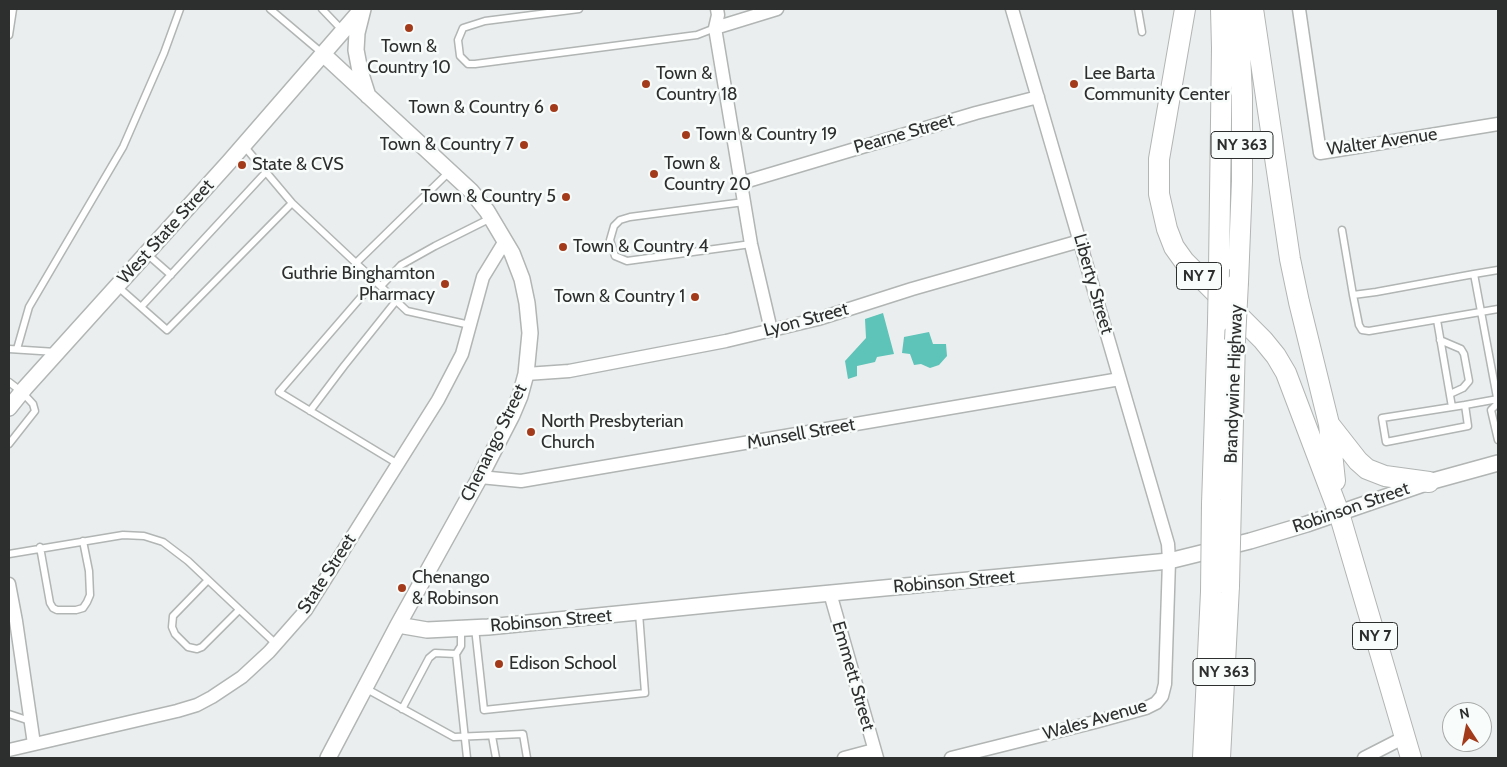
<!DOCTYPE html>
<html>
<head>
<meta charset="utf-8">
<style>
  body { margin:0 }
  #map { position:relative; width:1507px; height:767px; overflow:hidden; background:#ebeeee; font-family:Cabin,sans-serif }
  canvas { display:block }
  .frame { position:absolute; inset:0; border:10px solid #2d2e2e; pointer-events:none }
  .north { position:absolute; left:1442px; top:702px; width:50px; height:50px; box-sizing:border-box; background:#f8fcfb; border:1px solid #a7aaa9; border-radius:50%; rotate:349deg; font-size:14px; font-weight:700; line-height:20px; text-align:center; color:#2d2e2e }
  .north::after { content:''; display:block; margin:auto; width:18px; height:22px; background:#a33b1b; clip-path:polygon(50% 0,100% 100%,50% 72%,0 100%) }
</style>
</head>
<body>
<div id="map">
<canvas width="1507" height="767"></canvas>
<div class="frame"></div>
<div class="north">N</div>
</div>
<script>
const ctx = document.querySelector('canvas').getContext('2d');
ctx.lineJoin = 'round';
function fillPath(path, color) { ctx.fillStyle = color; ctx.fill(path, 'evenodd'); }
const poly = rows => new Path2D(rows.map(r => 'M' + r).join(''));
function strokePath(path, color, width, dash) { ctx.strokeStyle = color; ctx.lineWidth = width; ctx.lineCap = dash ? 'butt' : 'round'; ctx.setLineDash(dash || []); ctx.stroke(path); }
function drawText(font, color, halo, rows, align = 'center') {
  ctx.font = font + ' Cabin,sans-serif'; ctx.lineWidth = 5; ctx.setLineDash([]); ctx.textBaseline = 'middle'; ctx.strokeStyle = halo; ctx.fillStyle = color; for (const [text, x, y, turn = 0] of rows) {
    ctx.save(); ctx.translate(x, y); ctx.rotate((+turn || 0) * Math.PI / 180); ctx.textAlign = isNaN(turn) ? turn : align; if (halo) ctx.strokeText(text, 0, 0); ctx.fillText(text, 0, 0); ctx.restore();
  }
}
const forest = poly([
  [883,313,894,354,877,357,875,362,857,366,857,376,848,379,845,361,866,338,865,319],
  [929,332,933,344,946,344,947,356,939,365,930,368,921,364,914,365,910,354,902,353,904,337]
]);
const service = poly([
  [270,9,322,53],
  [322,9,343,31],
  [579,9,485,21,463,28,458,40,460,56,468,64,475,64,697,35,715,28],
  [1138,9,1142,32],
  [9,35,13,9],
  [244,146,292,203,407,311,470,325],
  [744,202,630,217,620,220,614,226,610,240,615,256,627,261,751,244],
  [1342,230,1353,295,1376,292,1474,274],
  [147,254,171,275],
  [356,263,449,172],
  [1498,270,1474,274,1498,403],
  [375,281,279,392,398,464],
  [117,286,167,330,292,203],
  [381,286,401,265,435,246,491,218],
  [1353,295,1359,325,1362,330,1369,331,1498,309],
  [141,307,266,172],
  [1437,320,1452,407],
  [1440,340,1461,349,1464,354,1469,381,1463,388,1450,394],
  [9,349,56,352],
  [17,349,29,307,123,147,164,53,180,9],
  [9,382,22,392,33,404,35,411,9,444],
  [1498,403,1491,410,1498,440],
  [1465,405,1468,426,1386,442,1382,418,1465,405],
  [1465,405,1498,399],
  [310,411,344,366,396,301],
  [40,547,50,603,53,608,57,610,76,610,83,608,87,602,90,595,89,571,83,541],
  [9,554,123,535,144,536,163,542,188,561,276,644],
  [208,580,173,616,172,627,175,634,188,647,197,649,202,647,239,610],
  [475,628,484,710,645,693,639,613],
  [461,629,461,646,456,654,467,758],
  [365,688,454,737,523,734,527,758],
  [402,709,429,658,435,653,456,654],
  [9,714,30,721],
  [492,736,496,758]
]);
const minor = poly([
  [717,9,718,15,715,28,751,244,771,330],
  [1299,9,1320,153,1498,124],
  [715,28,777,9],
  [741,183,976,113,1038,97],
  [526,374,569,371,726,341,818,319,912,289,1080,241],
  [480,477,521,481,1120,379],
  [9,584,16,621,34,744],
  [830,593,877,758],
  [9,750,177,711,197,705,212,697,242,677,269,652,306,610,438,400,462,354,483,277,505,241],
  [844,758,874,750],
  [951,758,1095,722,1146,708,1156,703,1162,696,1165,684,1169,561,1168,544,1012,9],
  [1364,758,1405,737]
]);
const tertiary = poly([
  [363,9,357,33,356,50,360,71,368,96],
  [323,54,471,191,487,211,512,253,522,279,527,303,530,333,526,374,520,396,512,415,480,477,398,625,328,758],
  [9,408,25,388,229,162,362,9],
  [398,625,427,630,488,627,747,601,1169,561,1250,541,1307,524,1429,482,1498,463]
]);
const primary = poly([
  [1185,9,1159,159,1159,194,1167,229,1174,247,1184,261,1263,340,1276,356,1286,373,1339,513,1411,758],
  [1253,9,1290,259,1299,302,1329,424,1335,481],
  [1219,269,1222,48,1221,9],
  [1238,282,1242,181,1242,96,1238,9],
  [1329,424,1358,461,1367,469,1385,476,1429,482],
  [1231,500,1235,340],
  [1212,504,1218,322],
  [1203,758,1211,592],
  [1220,758,1229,586]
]);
const primaryBridge = poly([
  [1218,322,1219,269],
  [1235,340,1238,282],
  [1229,586,1231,500],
  [1211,592,1212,504]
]);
const markers = [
  [409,28,5,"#a33b1b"],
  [646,84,5,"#a33b1b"],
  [1074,84,5,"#a33b1b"],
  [554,108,5,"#a33b1b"],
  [686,135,5,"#a33b1b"],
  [524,145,5,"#a33b1b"],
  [242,165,5,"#a33b1b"],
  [654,174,5,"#a33b1b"],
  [566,197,5,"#a33b1b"],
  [563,247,5,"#a33b1b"],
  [445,284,5,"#a33b1b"],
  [695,297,5,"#a33b1b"],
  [531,432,5,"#a33b1b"],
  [402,588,5,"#a33b1b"],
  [499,664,5,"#a33b1b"]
];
const shields = [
  [1242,145,62],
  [1199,276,45],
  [1375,636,45],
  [1224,672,62]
];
const shieldNames = [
  ["NY 363",1242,145],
  ["NY 7",1199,276],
  ["NY 7",1375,636],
  ["NY 363",1224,672]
];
const poiNames = [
  ["Town &",409,47,"center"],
  ["Country 10",409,68,"center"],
  ["Town &",656,74],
  ["Country 18",656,95],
  ["Lee Barta",1084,74],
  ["Community Center",1084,95],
  ["Town & Country 6",544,108,"right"],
  ["Town & Country 19",696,135],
  ["Town & Country 7",514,145,"right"],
  ["Town &",664,164],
  ["Country 20",664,185],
  ["State & CVS",252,165],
  ["Town & Country 5",556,197,"right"],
  ["Town & Country 4",573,247],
  ["Guthrie Binghamton",435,274,"right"],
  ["Pharmacy",435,295,"right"],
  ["Town & Country 1",685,297,"right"],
  ["North Presbyterian",541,422],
  ["Church",541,443],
  ["Chenango",412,578],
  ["& Robinson",412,599],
  ["Edison School",509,664]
];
const streetNames = [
  ["Pearne Street",904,134,-16],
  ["Walter Avenue",1382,142,-8],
  ["West State Street",166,232,-48],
  ["Liberty Street",1093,284,74],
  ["Lyon Street",806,320,-15],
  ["Brandywine Highway",1234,384,-88],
  ["Munsell Street",801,434,-10],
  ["Chenango Street",494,443,-64],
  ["Robinson Street",1351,508,-19],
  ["State Street",327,574,-57],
  ["Robinson Street",954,582,-5],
  ["Robinson Street",551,621,-5],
  ["Emmett Street",853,676,74],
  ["Wales Avenue",1095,720,-16]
];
fillPath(forest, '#5ec3b8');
strokePath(service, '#b1b5b4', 9);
strokePath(minor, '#b1b5b4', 15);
strokePath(tertiary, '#b1b5b4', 18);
strokePath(primary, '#b1b5b4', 22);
strokePath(service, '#fff', 6);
strokePath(minor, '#fff', 12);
strokePath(tertiary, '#fff', 15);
strokePath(primary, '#fff', 20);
strokePath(primaryBridge, '#b1b5b4', 22, []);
strokePath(primaryBridge, '#fff', 20);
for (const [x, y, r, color] of markers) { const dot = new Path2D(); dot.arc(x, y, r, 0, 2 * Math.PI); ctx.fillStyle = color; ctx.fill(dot); strokePath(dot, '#f8fcfb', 2); }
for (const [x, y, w] of shields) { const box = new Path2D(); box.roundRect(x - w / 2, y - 13.5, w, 27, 4); ctx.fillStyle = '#f8fcfb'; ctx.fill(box); strokePath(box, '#2d2e2e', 1); }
drawText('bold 16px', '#2d2e2e', null, shieldNames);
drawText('18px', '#2d2e2e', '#f8fcfb', poiNames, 'left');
drawText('18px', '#2d2e2e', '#f8fcfb', streetNames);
</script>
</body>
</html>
